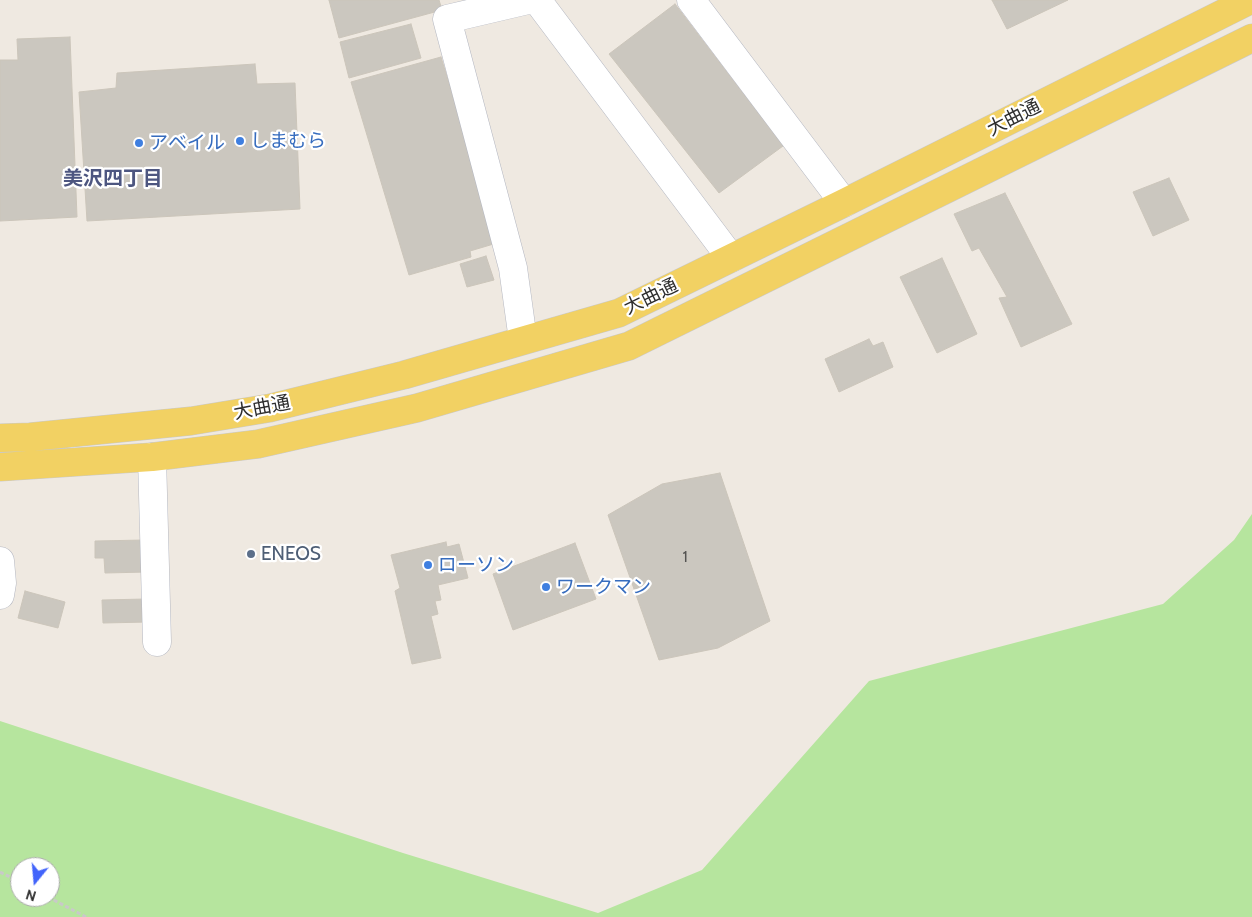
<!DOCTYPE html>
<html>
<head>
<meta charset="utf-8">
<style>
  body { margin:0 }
  #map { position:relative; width:1252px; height:917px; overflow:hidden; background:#efe9e1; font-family:Cabin,sans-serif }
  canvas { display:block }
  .north { position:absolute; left:10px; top:857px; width:50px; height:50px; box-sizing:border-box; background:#fff; border:1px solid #ababab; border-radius:50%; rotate:197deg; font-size:14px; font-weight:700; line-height:20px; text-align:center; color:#2e2e2e }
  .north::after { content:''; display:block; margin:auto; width:18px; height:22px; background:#4264fb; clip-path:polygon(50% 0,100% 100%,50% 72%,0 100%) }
</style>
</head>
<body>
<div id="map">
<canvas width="1252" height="917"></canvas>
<div class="north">N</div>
</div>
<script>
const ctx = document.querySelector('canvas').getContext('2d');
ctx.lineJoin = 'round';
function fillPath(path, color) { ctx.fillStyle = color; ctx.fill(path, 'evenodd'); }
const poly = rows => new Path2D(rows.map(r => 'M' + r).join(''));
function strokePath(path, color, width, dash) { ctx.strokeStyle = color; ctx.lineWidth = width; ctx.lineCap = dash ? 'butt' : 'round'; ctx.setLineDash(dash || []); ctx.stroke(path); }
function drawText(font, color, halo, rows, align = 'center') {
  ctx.font = font + ' Cabin,"Noto Sans JP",sans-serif'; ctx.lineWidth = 4.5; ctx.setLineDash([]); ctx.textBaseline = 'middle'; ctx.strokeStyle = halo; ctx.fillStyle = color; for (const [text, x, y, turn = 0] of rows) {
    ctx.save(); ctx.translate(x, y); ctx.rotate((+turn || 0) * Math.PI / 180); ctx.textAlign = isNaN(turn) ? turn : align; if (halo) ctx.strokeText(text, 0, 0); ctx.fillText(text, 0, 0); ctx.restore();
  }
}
const green = poly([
  [1252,514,1252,917,0,917,0,721,403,853,598,913,702,870,869,681,1163,604,1234,540],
  [20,867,50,867,50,897,20,897]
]);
const building = poly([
  [329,0,439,0,442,10,339,38,329,0],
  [992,0,1068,0,1007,29,992,0],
  [675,4,783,146,719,193,609,54,675,4],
  [411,24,421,58,349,78,340,42,411,24],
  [70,37,77,217,0,221,0,60,18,60,17,39,70,37],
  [441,57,497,243,470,251,471,257,409,275,351,82,441,57],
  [255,64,257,84,295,83,300,209,87,221,79,92,116,88,117,73,255,64],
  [1169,178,1189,220,1153,236,1133,192,1169,178],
  [1005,193,1072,324,1021,347,999,298,1007,297,979,248,972,251,954,214,1005,193],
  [486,256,494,280,467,287,460,264,486,256],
  [942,258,977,334,937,353,900,277,942,258],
  [869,339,873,346,883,342,893,367,839,392,825,359,869,339],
  [720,473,770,621,718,648,659,660,608,515,662,484,720,473],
  [145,540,147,572,105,573,104,558,95,558,95,541,145,540],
  [446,542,447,547,459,544,468,578,438,585,441,600,435,601,438,614,431,616,441,658,412,664,395,591,400,588,391,555,446,542],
  [575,543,596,599,513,630,493,574,575,543],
  [25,591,65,602,58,628,18,618,25,591],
  [146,599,148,622,103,623,102,600,146,599]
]);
const path = poly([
  [0,872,20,882],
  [48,897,86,917]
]);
const minor = poly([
  [537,0,731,258],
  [691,0,844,203],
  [523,340,513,268,447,19,528,0],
  [152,457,157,642],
  [0,561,2,583,0,595]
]);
const major = poly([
  [0,438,30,437,191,421,270,408,404,375,619,313,844,203,1250,0],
  [0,467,152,457,258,444,417,408,629,346,1252,38]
]);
const markers = [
  [240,141,5,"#3f7fe0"],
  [139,143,5,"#3f7fe0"],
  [251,554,5,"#5c6f8a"],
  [428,565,5,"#3f7fe0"],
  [546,587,5,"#3f7fe0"]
];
const numberNames = [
  ["1",685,557]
];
const streetNames = [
  ["大曲通",1014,118,-27],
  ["大曲通",651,297,-26],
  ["大曲通",262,408,-11]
];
const shopNames = [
  ["しまむら",250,141],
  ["アベイル",149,143],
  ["ローソン",438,565],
  ["ワークマン",556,587]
];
const serviceNames = [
  ["ENEOS",261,554]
];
const neighbourhoodNames = [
  ["美沢四丁目",113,179]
];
fillPath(green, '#b6e59e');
fillPath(building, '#cbc7bf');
strokePath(building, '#cbc5ba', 1);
strokePath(minor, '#b4b7c1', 29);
strokePath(major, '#c9c9c9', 29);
strokePath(path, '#c9c9c9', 3, [4, 2.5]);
strokePath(minor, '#fff', 28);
strokePath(major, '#f2d163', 28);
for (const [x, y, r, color] of markers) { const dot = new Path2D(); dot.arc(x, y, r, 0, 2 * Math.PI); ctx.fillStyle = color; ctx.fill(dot); strokePath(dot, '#fff', 2); }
drawText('16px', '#555452', null, numberNames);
drawText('19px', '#2e2e2e', '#fff', streetNames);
drawText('19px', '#366cbe', '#fff', shopNames, 'left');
drawText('19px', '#4e5e75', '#fff', serviceNames, 'left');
drawText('bold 20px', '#4d5680', '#fff', neighbourhoodNames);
</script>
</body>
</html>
